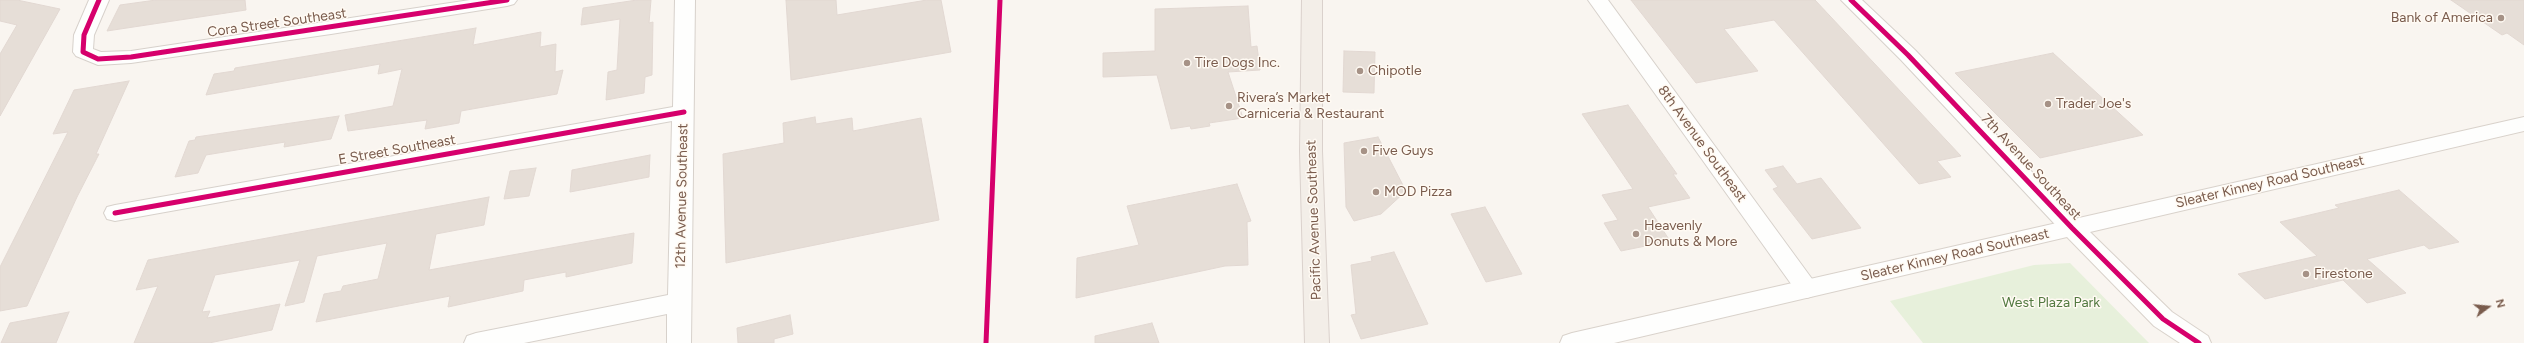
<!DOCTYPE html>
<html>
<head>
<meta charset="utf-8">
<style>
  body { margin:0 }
  #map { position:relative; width:2524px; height:343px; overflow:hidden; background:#f9f5f0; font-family:Figtree,sans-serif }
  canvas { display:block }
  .north { position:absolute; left:2468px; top:287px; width:40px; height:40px; -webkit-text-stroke:3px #fffaf3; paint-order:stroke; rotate:74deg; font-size:11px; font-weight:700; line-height:16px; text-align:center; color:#7a5c4d }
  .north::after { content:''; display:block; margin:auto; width:14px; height:18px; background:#7a5c4d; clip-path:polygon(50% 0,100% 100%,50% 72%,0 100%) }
</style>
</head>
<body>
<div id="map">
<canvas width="2524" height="343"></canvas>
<div class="north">N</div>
</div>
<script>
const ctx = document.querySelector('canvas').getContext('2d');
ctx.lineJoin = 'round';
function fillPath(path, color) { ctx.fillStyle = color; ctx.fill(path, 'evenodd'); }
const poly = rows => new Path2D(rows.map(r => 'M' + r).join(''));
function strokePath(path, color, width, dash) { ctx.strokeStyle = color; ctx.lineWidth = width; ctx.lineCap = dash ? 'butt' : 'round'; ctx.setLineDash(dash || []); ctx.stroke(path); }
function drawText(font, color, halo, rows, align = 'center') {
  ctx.font = font + ' Figtree,sans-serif'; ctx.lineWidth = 3; ctx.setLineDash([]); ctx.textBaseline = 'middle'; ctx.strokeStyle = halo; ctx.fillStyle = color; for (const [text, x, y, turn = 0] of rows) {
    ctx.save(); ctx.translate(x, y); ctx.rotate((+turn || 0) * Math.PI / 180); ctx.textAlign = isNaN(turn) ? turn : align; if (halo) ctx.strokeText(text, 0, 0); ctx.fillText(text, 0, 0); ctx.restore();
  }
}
const green = poly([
  [2070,263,2149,343,1923,343,1890,301,2034,265]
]);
const building = poly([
  [0,0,17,0,60,9,0,116,0,54,17,25,0,21,0,0],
  [156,0,245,0,246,10,107,31,120,5,156,0],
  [637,0,651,0,649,23,653,22,652,75,645,77,644,93,606,100,608,72,617,70,620,19,581,25,583,8,637,0],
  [786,0,836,0,837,15,927,0,941,0,951,52,791,80,786,0],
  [1631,0,1815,0,1961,156,1937,161,1951,177,1919,184,1774,20,1724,29,1758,71,1696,83,1631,0],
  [2451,0,2524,0,2524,45,2507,33,2502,35,2451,0],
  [1248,6,1251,47,1257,46,1260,70,1228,72,1243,118,1209,123,1210,126,1191,129,1190,126,1171,129,1157,75,1103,77,1103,53,1155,51,1155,9,1248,6],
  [476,28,473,45,541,32,540,47,556,44,555,72,563,70,557,94,461,111,459,123,425,129,427,120,348,131,345,115,393,106,402,69,378,74,380,64,206,95,214,74,234,71,235,68,476,28],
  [1344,51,1375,52,1374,93,1343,92,1344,51],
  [2053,53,2143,135,2040,158,1955,73,2053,53],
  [129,81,96,154,99,154,77,197,27,306,0,311,0,267,68,132,53,134,74,90,129,81],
  [1628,105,1677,174,1673,174,1690,198,1648,207,1670,241,1621,251,1604,223,1618,220,1602,195,1633,189,1582,114,1628,105],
  [339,116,331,139,284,147,285,142,206,155,198,173,175,177,189,141,195,140,196,137,339,116],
  [815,117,816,124,852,118,853,131,921,118,939,220,726,263,723,154,784,143,783,123,815,117],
  [1378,137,1406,191,1381,214,1354,221,1346,207,1344,143,1378,137],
  [650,155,649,177,570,192,572,170,650,155],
  [1783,166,1797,184,1821,178,1861,228,1812,239,1773,189,1778,187,1765,170,1783,166],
  [536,168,529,196,504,199,510,171,536,168],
  [1237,184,1251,221,1247,222,1248,265,1225,266,1076,298,1077,258,1139,245,1127,206,1237,184],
  [2399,190,2459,242,2429,249,2424,245,2367,259,2406,293,2367,303,2343,280,2265,299,2238,274,2317,256,2280,222,2339,208,2335,205,2399,190],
  [489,197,484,225,436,234,429,270,634,233,632,263,566,277,566,272,524,280,523,291,448,307,450,296,316,322,324,294,341,291,343,286,378,279,387,243,317,256,304,302,285,306,300,260,215,275,202,312,210,311,207,318,280,304,272,330,209,343,134,343,158,286,136,290,148,260,489,197],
  [1485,207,1522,274,1486,282,1451,214,1485,207],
  [1394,252,1428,324,1361,339,1351,315,1356,314,1351,265,1372,261,1371,257,1394,252],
  [69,312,56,343,1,343,10,323,69,312],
  [790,315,793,334,774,339,774,343,738,343,737,328,790,315],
  [1152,323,1159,343,1095,343,1095,336,1152,323]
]);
const street = poly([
  [89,0,109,0,94,35,93,49,101,52,131,51,470,0,517,0,514,4,507,6,331,34,131,63,98,65,76,56,73,52,74,35,89,0],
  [675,0,695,0,691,343,667,343,667,314,524,343,464,343,467,336,476,333,668,295,672,121,115,221,107,219,104,213,107,207,115,205,673,107,675,0],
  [1588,0,1608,0,1815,283,1819,289,1815,295,1807,298,1799,295,1588,0],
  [1841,0,1862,0,1915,50,2080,222,2083,228,2080,234,2072,236,2064,234,1901,60,1841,0]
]);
const secondary = poly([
  [2524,117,2524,131,2090,232,2172,312,2208,336,2211,343,2180,343,2154,326,2067,237,1614,343,1560,343,1563,336,1572,333,2524,117]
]);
const primary = poly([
  [1302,0,1322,0,1322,151,1329,343,1305,343,1300,151,1302,0]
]);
const cycleway = poly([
  [99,0,84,35,83,52,98,59,131,57,507,0],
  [1851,0,1908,55,2072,228,2163,319,2199,343],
  [115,213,684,112],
  [986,343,1000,0]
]);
const markers = [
  [2501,18,4,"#a69286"],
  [1187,63,4,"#a69286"],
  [1360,71,4,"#a69286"],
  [2048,104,4,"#a69286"],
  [1229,106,4,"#a69286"],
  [1364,151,4,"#a69286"],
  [1376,192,4,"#a69286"],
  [1636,234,4,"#a69286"],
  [2306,274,4,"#a69286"]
];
const poiNames = [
  ["Bank of America",2493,18,"right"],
  ["Tire Dogs Inc.",1195,63],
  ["Chipotle",1368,71],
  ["Rivera’s Market",1237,98],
  ["Carniceria & Restaurant",1237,114],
  ["Trader Joe's",2056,104],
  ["Five Guys",1372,151],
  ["MOD Pizza",1384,192],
  ["Heavenly",1644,226],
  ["Donuts & More",1644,242],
  ["Firestone",2314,274]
];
const streetNames = [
  ["Cora Street Southeast",277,23,-8],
  ["8th Avenue Southeast",1702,144,54],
  ["E Street Southeast",397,150,-10],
  ["7th Avenue Southeast",2031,167,47],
  ["Sleater Kinney Road Southeast",2270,182,-13],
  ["12th Avenue Southeast",682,196,-89],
  ["Pacific Avenue Southeast",1314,220,-92],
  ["Sleater Kinney Road Southeast",1955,255,-13]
];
const parkNames = [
  ["West Plaza Park",2051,303]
];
fillPath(green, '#e7f0db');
fillPath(building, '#e6ded7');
strokePath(building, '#e2d8d2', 1);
strokePath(street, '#d7d1cb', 2);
strokePath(secondary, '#d9d2cb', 2);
strokePath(primary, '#dad1cc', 2);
fillPath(street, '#fefefd');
fillPath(secondary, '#fefefd');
fillPath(primary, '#f3eee8');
strokePath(cycleway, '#d6006c', 5);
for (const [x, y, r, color] of markers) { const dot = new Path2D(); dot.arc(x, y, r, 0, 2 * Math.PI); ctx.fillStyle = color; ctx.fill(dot); strokePath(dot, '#fffaf3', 1.5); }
drawText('14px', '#7a5c4d', '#fffaf3', poiNames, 'left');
drawText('14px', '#7a5c4d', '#fffaf3', streetNames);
drawText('14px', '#537a41', '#fffaf3', parkNames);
</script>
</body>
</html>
